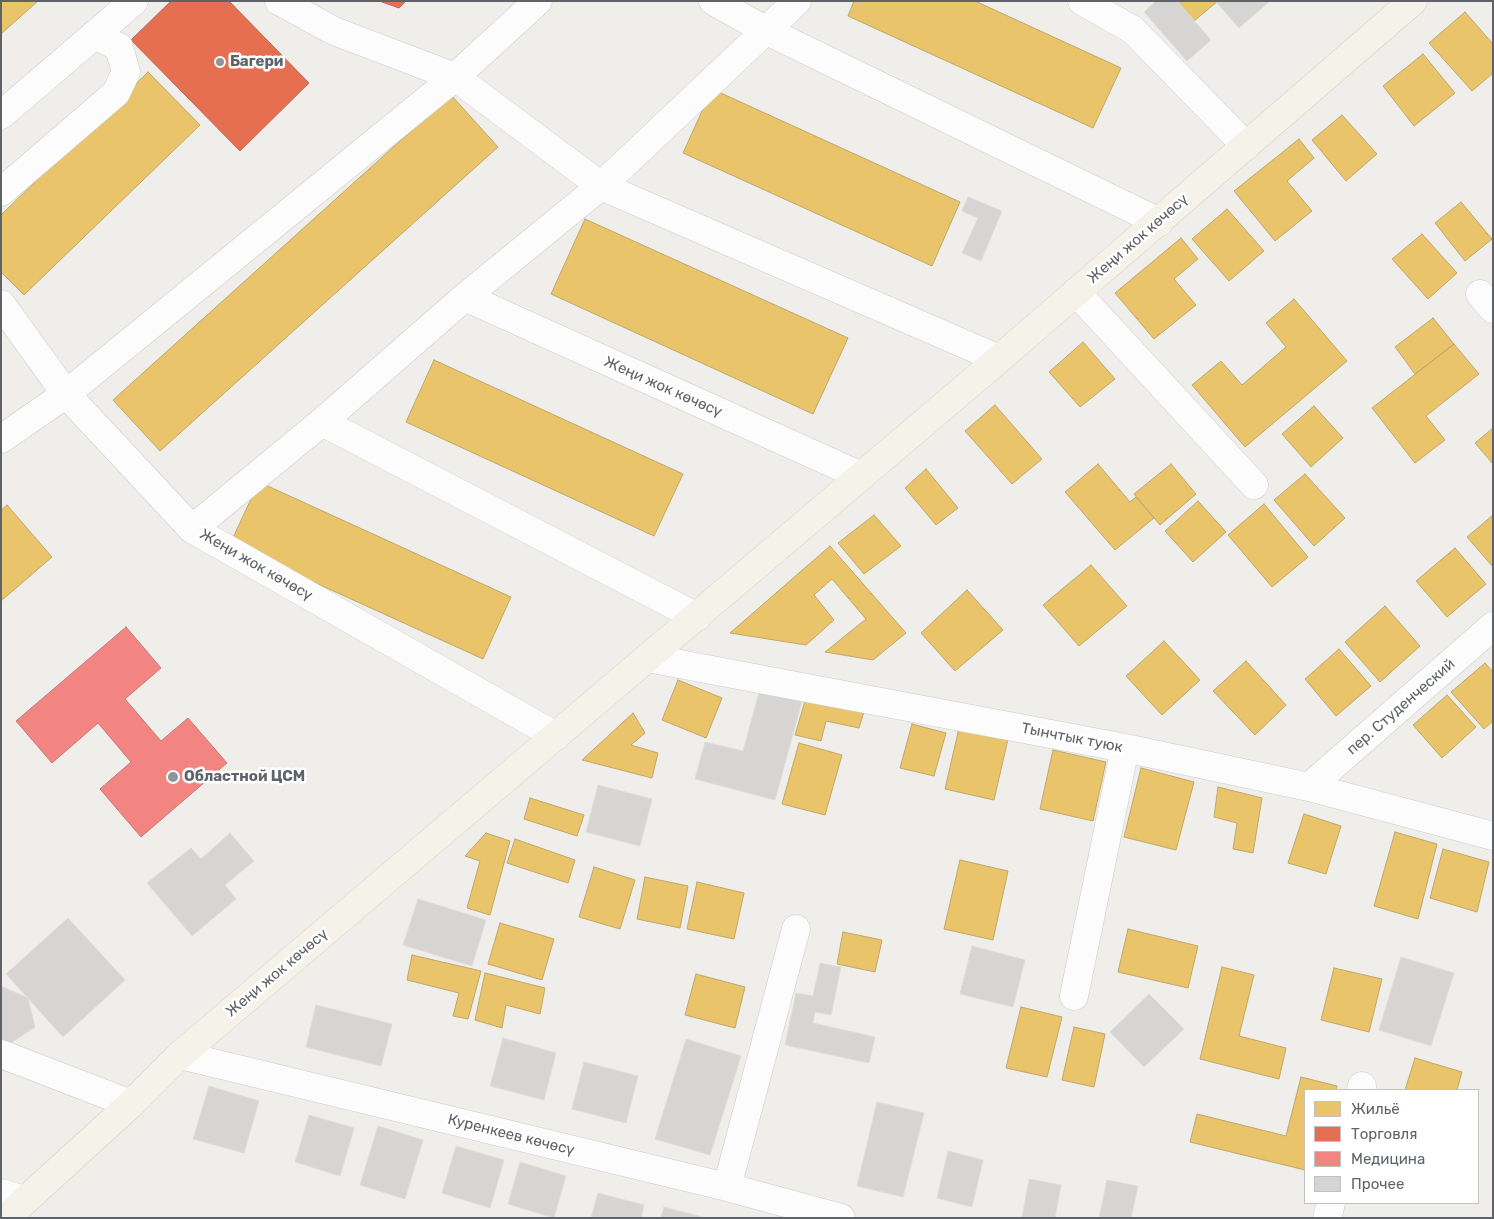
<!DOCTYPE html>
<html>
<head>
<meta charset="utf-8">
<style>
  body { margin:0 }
  #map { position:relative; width:1494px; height:1219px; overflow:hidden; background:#efeeea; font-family:Rubik,sans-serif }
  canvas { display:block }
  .frame { position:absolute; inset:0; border:2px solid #5f6368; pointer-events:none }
  .legend { position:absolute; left:1304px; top:1089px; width:175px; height:115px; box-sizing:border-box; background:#fff; border:1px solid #bfc1c3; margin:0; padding:6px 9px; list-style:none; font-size:15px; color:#5f6368 }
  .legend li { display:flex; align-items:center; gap:10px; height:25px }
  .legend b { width:25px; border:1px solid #bfc1c3 }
</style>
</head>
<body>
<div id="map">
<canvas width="1494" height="1219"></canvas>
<div class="frame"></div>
<ul class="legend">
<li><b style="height:14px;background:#e9c46a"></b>Жильё</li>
<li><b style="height:14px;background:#e76f51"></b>Торговля</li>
<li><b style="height:14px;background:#f28482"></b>Медицина</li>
<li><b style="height:14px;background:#d6d5d3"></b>Прочее</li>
</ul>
</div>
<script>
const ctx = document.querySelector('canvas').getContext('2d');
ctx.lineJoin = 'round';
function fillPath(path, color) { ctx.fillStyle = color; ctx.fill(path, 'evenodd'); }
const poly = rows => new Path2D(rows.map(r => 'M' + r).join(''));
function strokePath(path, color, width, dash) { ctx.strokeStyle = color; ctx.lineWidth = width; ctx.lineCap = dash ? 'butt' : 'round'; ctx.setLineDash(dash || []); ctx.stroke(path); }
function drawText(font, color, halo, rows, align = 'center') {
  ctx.font = font + ' Rubik,sans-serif'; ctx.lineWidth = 5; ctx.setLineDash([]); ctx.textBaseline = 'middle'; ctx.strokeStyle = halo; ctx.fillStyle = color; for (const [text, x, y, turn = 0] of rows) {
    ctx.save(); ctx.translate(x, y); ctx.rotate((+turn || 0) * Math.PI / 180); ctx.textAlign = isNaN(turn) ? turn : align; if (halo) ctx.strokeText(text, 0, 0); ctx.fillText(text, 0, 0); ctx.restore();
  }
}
const homes = poly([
  [1,1,38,1,1,34,1,1],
  [854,1,975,1,1121,68,1093,128,848,16,854,1],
  [1177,1,1218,1,1194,21,1177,1],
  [1465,12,1493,44,1493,73,1472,91,1429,43,1465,12],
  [1423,54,1455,93,1414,126,1383,86,1423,54],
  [148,72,200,125,24,295,1,272,1,215,148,72],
  [712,89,960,202,932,266,683,153,712,89],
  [451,95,498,147,160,451,113,400,451,95],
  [1342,115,1377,154,1346,181,1312,140,1342,115],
  [1299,139,1314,158,1287,181,1312,211,1275,241,1234,191,1299,139],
  [1461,202,1492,239,1465,261,1435,223,1461,202],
  [1227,209,1264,251,1229,281,1192,239,1227,209],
  [585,219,848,338,813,414,551,294,585,219],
  [1422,234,1457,273,1428,299,1392,259,1422,234],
  [1181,238,1198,259,1174,279,1196,305,1154,339,1115,293,1181,238],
  [1294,299,1347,361,1245,447,1192,385,1221,361,1242,385,1286,347,1266,323,1294,299],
  [1433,318,1454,344,1415,374,1395,347,1433,318],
  [1083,342,1115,379,1080,407,1049,372,1083,342],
  [1454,344,1479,374,1426,416,1445,440,1415,463,1372,408,1454,344],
  [434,360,683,474,654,536,406,422,434,360],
  [995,405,1042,459,1012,484,965,431,995,405],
  [1314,406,1343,438,1311,467,1282,434,1314,406],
  [1493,428,1493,464,1475,443,1493,428],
  [1098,464,1130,502,1136,497,1154,518,1115,550,1065,492,1098,464],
  [1171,464,1196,494,1160,525,1134,494,1171,464],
  [926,469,958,508,936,525,905,488,926,469],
  [1305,474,1345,518,1314,546,1274,500,1305,474],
  [259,482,511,597,483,659,230,544,259,482],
  [1198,501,1226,532,1193,562,1165,531,1198,501],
  [1264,504,1308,557,1272,587,1228,535,1264,504],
  [7,505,52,557,1,601,1,510,7,505],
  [874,515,901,546,864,574,838,543,874,515],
  [1493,515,1493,567,1467,537,1493,515],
  [830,546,906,633,873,660,825,652,866,619,832,579,814,595,834,620,806,645,730,633,830,546],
  [1455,548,1486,584,1447,617,1416,581,1455,548],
  [1091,565,1127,606,1079,646,1043,605,1091,565],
  [967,590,1003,630,955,671,921,633,967,590],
  [1385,606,1420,646,1380,682,1345,642,1385,606],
  [1164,641,1200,680,1162,715,1126,676,1164,641],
  [1339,649,1371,686,1336,716,1305,679,1339,649],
  [1246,661,1286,705,1255,735,1213,691,1246,661],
  [1485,663,1493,672,1493,721,1484,729,1451,692,1485,663],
  [678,680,722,698,706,738,662,720,678,680],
  [807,694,866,705,859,728,826,721,821,741,795,735,807,694],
  [1447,695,1476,727,1442,758,1413,725,1447,695],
  [633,713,645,733,631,745,658,753,652,778,582,760,633,713],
  [912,724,946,733,934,776,900,768,912,724],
  [959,728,1008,739,994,800,945,789,959,728],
  [799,743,842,755,825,815,782,804,799,743],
  [1053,750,1106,762,1093,821,1040,809,1053,750],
  [1141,768,1194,782,1176,850,1124,837,1141,768],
  [1218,787,1262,798,1253,853,1233,849,1237,823,1214,817,1218,787],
  [530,798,584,815,577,836,524,819,530,798],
  [1304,814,1341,826,1326,874,1288,863,1304,814],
  [1395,832,1437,844,1418,919,1374,906,1395,832],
  [486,833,510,841,490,915,467,908,480,861,465,856,486,833],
  [515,839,575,860,568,883,507,863,515,839],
  [1443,849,1489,862,1477,912,1430,898,1443,849],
  [960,860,1008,871,993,940,944,929,960,860],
  [594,867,635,880,620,929,579,917,594,867],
  [645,877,688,886,680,928,637,919,645,877],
  [697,882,744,893,734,939,687,929,697,882],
  [500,923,554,939,542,980,488,964,500,923],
  [1128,929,1198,946,1188,988,1118,972,1128,929],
  [843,932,882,940,875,972,837,964,843,932],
  [412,955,481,971,468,1019,453,1016,459,993,407,980,412,955],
  [1222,967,1254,975,1239,1036,1286,1048,1279,1079,1200,1059,1222,967],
  [1334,968,1382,979,1369,1032,1321,1020,1334,968],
  [485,973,545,988,540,1014,506,1005,502,1028,475,1020,485,973],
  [696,974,745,987,735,1028,685,1015,696,974],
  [1021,1007,1062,1017,1047,1077,1006,1068,1021,1007],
  [1074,1027,1105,1034,1094,1087,1062,1080,1074,1027],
  [1415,1058,1462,1072,1457,1090,1405,1090,1415,1058],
  [1301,1077,1337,1086,1336,1090,1305,1090,1305,1170,1190,1142,1197,1114,1286,1136,1301,1077]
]);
const shops = poly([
  [171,1,229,1,309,83,240,151,131,40,171,1],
  [379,1,406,1,399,8,379,1]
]);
const health = poly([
  [126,627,161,668,125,699,161,741,188,718,227,763,141,837,100,789,131,762,98,723,52,763,16,721,126,627]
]);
const building = poly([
  [1156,1,1177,1,1211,40,1187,61,1144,12,1156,1],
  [1218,1,1270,1,1239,28,1216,2,1218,1],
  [968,197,1002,211,981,261,962,253,978,218,962,211,968,197],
  [762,682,804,694,775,800,695,779,705,742,743,751,762,682],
  [598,785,652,799,640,846,586,832,598,785],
  [230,833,254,861,225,885,236,899,192,936,147,883,191,848,201,859,230,833],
  [418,899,486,920,472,966,403,945,418,899],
  [68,918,125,980,63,1037,6,974,68,918],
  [972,946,1025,960,1013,1007,960,994,972,946],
  [1401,957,1454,973,1431,1046,1379,1030,1401,957],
  [820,963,841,967,831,1015,815,1012,813,1023,875,1037,869,1063,785,1045,796,993,813,996,820,963],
  [1,986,28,998,35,1027,8,1045,1,1042,1,986],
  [1149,994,1184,1029,1144,1067,1110,1032,1149,994],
  [316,1005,392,1024,381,1066,306,1047,316,1005],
  [503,1038,556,1053,544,1100,490,1086,503,1038],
  [686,1039,741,1056,710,1155,655,1139,686,1039],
  [584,1062,638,1076,626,1123,572,1109,584,1062],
  [209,1086,259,1101,244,1153,193,1139,209,1086],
  [877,1102,924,1113,903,1197,857,1186,877,1102],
  [309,1115,354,1128,340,1176,295,1162,309,1115],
  [378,1126,423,1140,405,1199,360,1185,378,1126],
  [456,1146,504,1160,490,1208,442,1193,456,1146],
  [948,1151,983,1160,972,1207,937,1198,948,1151],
  [520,1162,566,1176,554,1218,508,1204,520,1162],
  [1029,1179,1061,1185,1055,1218,1022,1218,1029,1179],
  [1107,1180,1138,1186,1131,1218,1099,1218,1107,1180],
  [598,1193,644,1205,641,1218,591,1218,598,1193],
  [664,1207,706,1218,661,1218,664,1207]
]);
const minor = poly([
  [279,1,334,31,455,77,538,1],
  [713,1,767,31,1159,222],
  [1082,1,1133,30,1246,146],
  [1,115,134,1],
  [1,192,116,93,126,72,119,47,94,35],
  [1076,292,1254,485],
  [1480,294,1493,309],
  [465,297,861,476],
  [1,304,66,394,192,529,322,422,465,297,601,186,797,1],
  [322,422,697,617],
  [1,439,66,394,455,77,601,186,999,359],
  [192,529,556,736],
  [648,658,1125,748,1309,787,1493,836],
  [1309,787,1493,626],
  [1074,996,1125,748],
  [1,1054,131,1104],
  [180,1055,727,1187,841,1218],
  [1361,1090,1362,1086],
  [727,1187,796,929],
  [1,1193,24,1200],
  [1327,1218,1331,1203]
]);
const major = poly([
  [6,1218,131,1104,180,1055,999,359,1413,1]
]);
const markers = [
  [220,62,5,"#919496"],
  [173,777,6,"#919496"]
];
const poiNames = [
  ["Багери",230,62],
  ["Областной ЦСМ",184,777]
];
const streetNames = [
  ["Жеңи жок көчөсү",1138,239,-41],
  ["Жеңи жок көчөсү",663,387,24],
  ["Жеңи жок көчөсү",256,565,30],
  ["пер. Студенческий",1401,707,-41],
  ["Тынчтык туюк",1072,738,11],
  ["Жеңи жок көчөсү",277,973,-40],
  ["Куренкеев көчөсү",511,1135,14]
];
fillPath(homes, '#e9c46a');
strokePath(homes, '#c0a769', 1);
fillPath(shops, '#e76f51');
strokePath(shops, '#be6b58', 1);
fillPath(health, '#f28482');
strokePath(health, '#c67a7a', 1);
fillPath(building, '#d6d5d3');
strokePath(building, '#deddd9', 1);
strokePath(minor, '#cbcccc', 29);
strokePath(major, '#d7ceb8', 29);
strokePath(minor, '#fdfcfc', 28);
strokePath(major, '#f4f2e9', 28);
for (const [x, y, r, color] of markers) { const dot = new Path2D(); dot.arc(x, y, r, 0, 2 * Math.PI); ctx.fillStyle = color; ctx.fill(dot); strokePath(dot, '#fff', 2); }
drawText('bold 15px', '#5f6368', '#fff', poiNames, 'left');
drawText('15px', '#5f6368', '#fff', streetNames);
</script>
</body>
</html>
